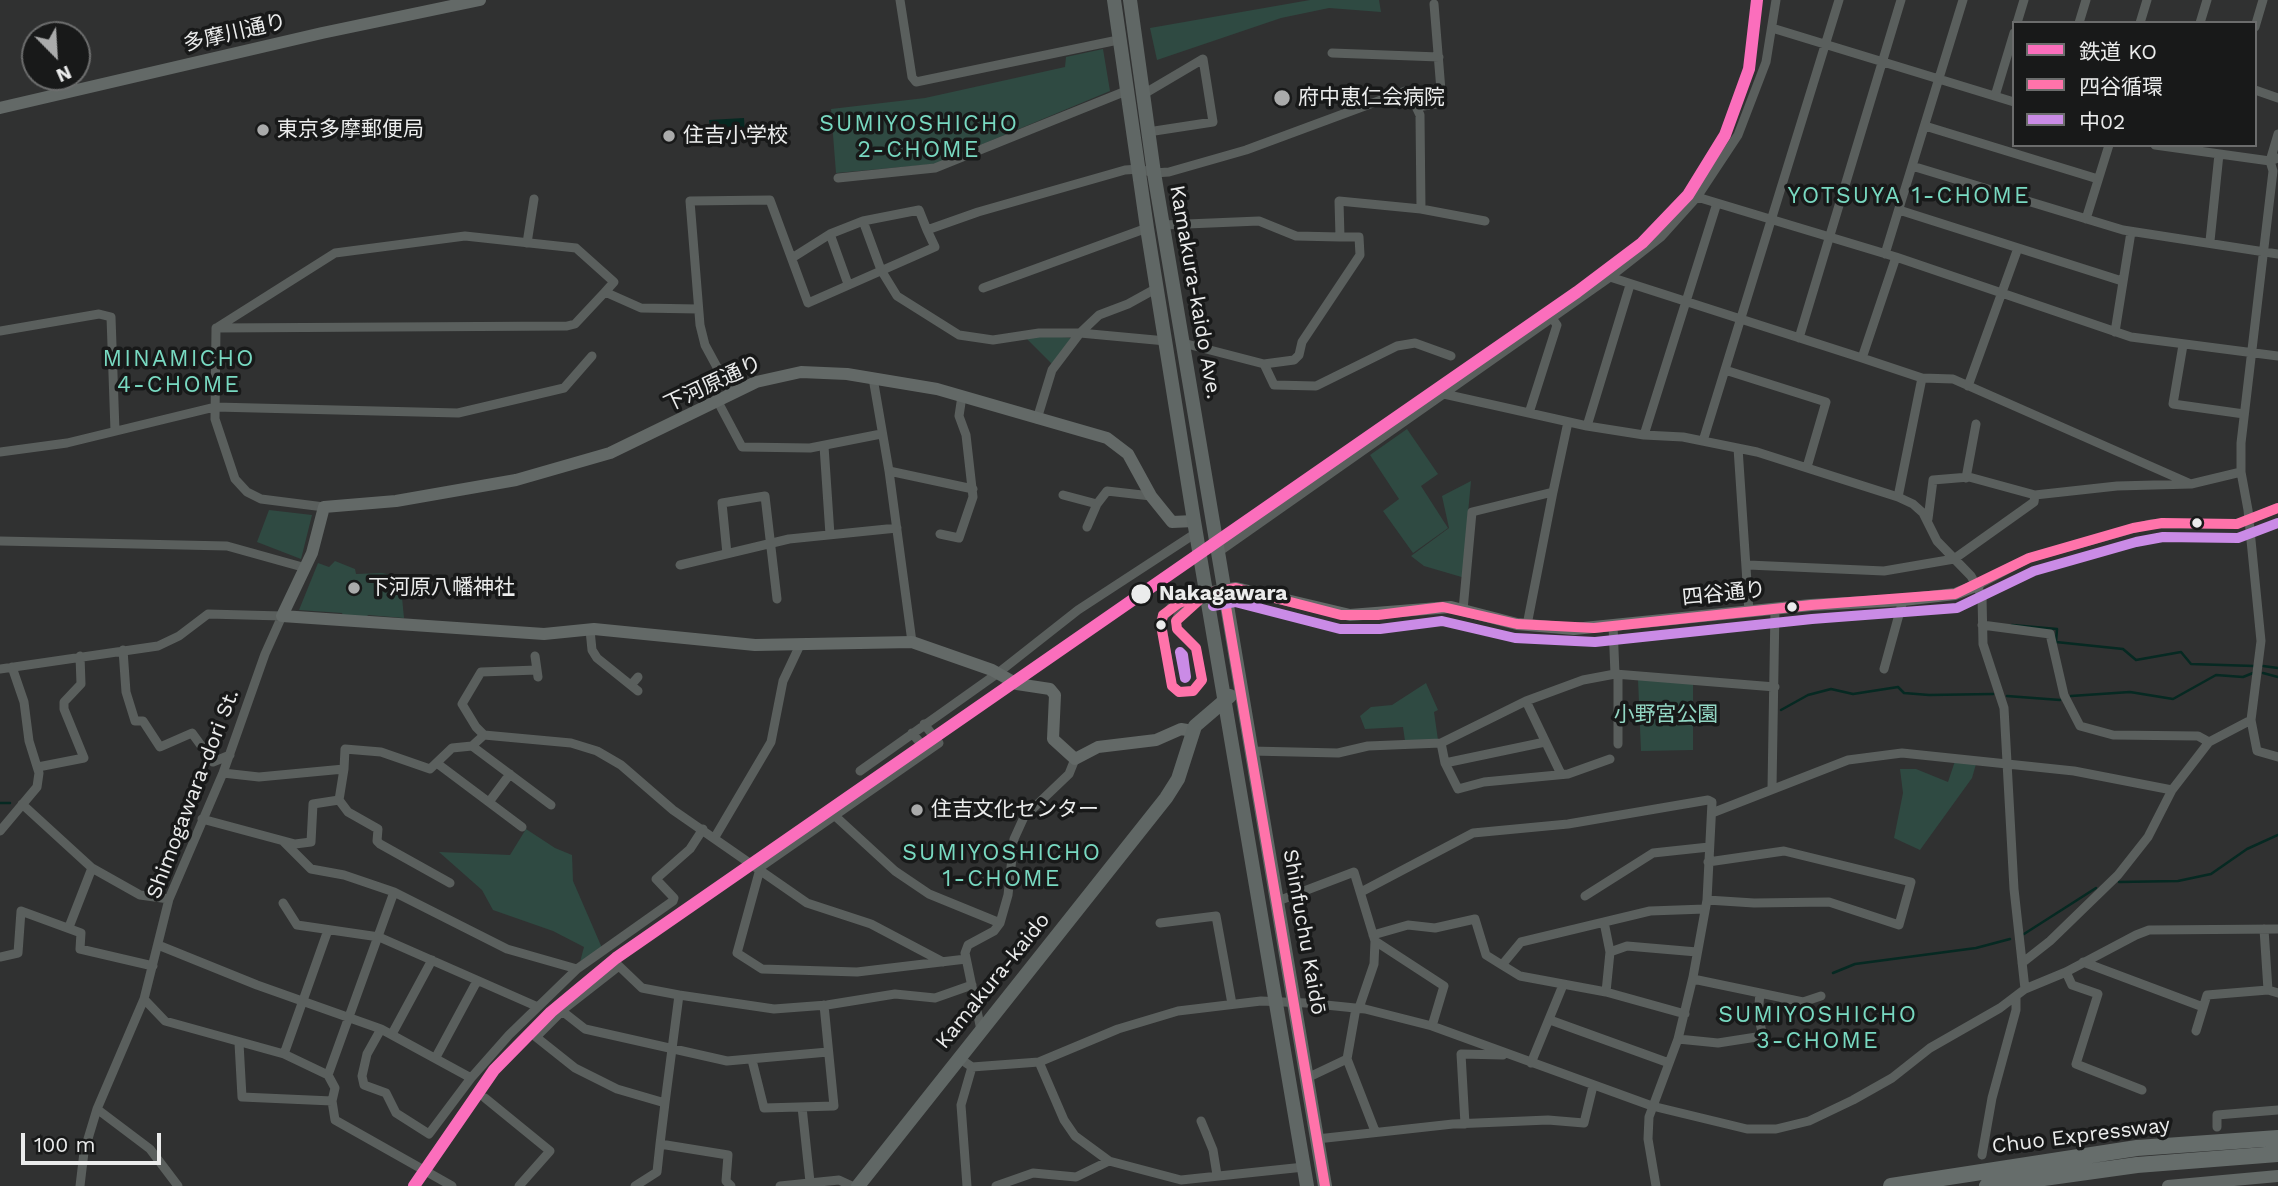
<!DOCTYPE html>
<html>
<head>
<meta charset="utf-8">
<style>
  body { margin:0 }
  #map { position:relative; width:2278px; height:1186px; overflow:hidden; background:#303131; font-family:"Work Sans","Noto Sans JP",sans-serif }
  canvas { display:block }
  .legend { position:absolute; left:2012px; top:21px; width:245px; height:126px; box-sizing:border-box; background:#181919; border:2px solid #6c6d6d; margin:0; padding:9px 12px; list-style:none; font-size:21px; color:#ebecec }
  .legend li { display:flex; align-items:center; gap:14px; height:35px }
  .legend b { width:35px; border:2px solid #6c6d6d }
  .north { position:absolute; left:21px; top:21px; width:70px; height:70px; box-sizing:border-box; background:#181919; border:2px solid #6c6d6d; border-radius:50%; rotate:156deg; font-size:19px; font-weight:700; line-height:28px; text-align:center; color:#ebecec }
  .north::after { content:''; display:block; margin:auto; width:24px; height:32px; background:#aaabab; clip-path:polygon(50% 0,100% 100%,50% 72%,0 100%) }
  .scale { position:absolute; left:21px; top:1133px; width:140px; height:32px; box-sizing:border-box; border:4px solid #ebecec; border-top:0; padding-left:9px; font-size:21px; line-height:24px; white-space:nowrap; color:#ebecec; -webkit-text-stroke:5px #181919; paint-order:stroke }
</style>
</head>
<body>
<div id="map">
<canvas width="2278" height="1186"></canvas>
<ul class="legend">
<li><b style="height:9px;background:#fb6ebc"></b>鉄道 KO</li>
<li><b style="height:9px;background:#ff73aa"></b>四谷循環</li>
<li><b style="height:9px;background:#ca8be6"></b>中02</li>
</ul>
<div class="north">N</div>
<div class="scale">100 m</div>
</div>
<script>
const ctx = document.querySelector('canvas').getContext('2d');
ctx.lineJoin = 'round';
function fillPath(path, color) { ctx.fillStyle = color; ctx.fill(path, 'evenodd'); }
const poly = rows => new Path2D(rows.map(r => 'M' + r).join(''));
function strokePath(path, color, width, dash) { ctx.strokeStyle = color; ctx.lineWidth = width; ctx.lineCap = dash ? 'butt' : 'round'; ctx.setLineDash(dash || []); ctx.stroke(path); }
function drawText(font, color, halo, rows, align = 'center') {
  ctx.font = font + ' "Work Sans","Noto Sans JP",sans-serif'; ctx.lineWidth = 7; ctx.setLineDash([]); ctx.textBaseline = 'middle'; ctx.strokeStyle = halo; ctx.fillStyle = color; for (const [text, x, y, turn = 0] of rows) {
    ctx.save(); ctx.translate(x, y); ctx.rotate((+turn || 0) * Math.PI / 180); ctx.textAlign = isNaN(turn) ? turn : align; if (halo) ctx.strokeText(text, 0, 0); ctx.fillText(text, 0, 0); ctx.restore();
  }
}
const green = poly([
  [1310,0,1379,0,1381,12,1329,8,1281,18,1157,60,1150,28],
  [1103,49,1110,91,935,164,836,173,831,109,925,98,1065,67,1066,57],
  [1040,335,1074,338,1053,365,1025,337],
  [1407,429,1438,474,1421,486,1448,528,1413,553,1383,511,1399,499,1370,455],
  [1471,481,1468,513,1465,578,1424,566,1411,556,1449,528,1442,496],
  [269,510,312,515,301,559,257,542],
  [335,561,355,569,356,574,382,573,400,577,404,618,368,615,365,619,345,620,342,613,299,610,318,563,329,567],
  [1638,679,1693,681,1693,750,1641,751],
  [1426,683,1438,710,1434,712,1438,740,1405,741,1403,727,1365,729,1360,716,1371,707,1392,705],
  [1955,761,1976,764,1972,778,1920,850,1894,838,1903,793,1900,769,1916,769,1948,782],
  [526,829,555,848,572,855,573,881,602,948,580,962,584,947,553,931,493,910,482,890,439,852,510,855]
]);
const water = poly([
  [744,118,745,135,711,136,709,120]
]);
const stream = poly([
  [2012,625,2057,629,2056,642,2123,649,2136,660,2181,652,2191,664,2254,666],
  [2263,666,2278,668],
  [2263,673,2278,677],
  [2007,696,2060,700],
  [2071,696,2130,692,2173,699,2216,675,2243,677,2253,673],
  [1781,710,1808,695,1831,689,1853,694,1898,687,1904,693,1929,695,1993,694],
  [0,803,10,803],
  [2119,882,2178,881,2211,874,2247,849,2278,835],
  [2024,934,2096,888],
  [1833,973,1855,964,1976,948,2010,939]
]);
const street = poly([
  [900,0,912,77,916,82,1118,40],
  [2017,23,2024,0],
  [2079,23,2086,0],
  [2140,23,2147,0],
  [2200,23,2207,0],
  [2255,27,2263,0],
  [1772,28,2014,102],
  [1332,53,1439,57],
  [2255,90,2278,98],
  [1142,95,1203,59,1213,122,1148,132],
  [1995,96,2014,33],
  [1417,107,1442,103,1434,4],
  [1925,126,2098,179],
  [2155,145,2270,161,2278,158],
  [1912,166,2123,230,2278,254],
  [838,178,935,168,1126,91],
  [1697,197,1896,257,2131,337,2278,356],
  [1899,210,2122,281],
  [2086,219,2109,145],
  [1163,225,1259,221,1296,236,1340,237],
  [927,230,919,210,863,221,881,270,897,296,959,335,993,340,1039,333,1080,333,1166,341],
  [830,234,863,221],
  [2210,241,2219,154],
  [527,243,534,199],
  [1885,254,1963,0],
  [792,258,830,234,848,284],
  [1610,277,1862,358,1896,257],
  [983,288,1147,228],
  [218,327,335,253,465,236,576,248,614,282,605,292],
  [216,328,567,326,575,324,605,292,641,308,698,309],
  [216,328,215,419,235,479,247,492,261,499,324,507],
  [0,331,99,314,111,317,115,431],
  [2115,332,2131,232],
  [1799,338,1901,0],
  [1183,343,1264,364,1274,385,1316,386,1397,346,1415,343,1451,356],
  [2183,345,2173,404,2244,414],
  [1862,358,1922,378,1953,379,2191,484],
  [1264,364,1294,360,1299,355,1302,342,1360,255,1359,237,1340,237,1339,201,1421,209,1485,221],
  [1725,370,1826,402,1807,467],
  [873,378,889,471,912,642],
  [1968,386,2018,248],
  [731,393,705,345,700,325,690,201,770,200,808,303,935,247,927,230,978,212,1125,170,1139,169,1154,173,1169,172,1246,150,1408,90,1420,115,1421,209],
  [1444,394,1587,426,1644,435,1683,437,1757,452,1898,497,1913,504,1923,513,1937,541,1971,576,1982,596,1983,644,2004,708,2014,889,2025,989],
  [717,400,742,447,810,448,881,434],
  [1529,413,1557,325,1552,318],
  [1037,419,1052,370,1080,333,1099,315,1128,304,1157,288],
  [1587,426,1630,285],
  [1644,435,1717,203],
  [1703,441,1839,0],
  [824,446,830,535],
  [1738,448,1749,612],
  [0,452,67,443,215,407,458,413,564,388,592,356],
  [889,471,973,489],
  [1966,478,1976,424],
  [1063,495,1097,504],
  [1898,497,1922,378],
  [1928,519,1933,480,1969,477,2035,495,2117,486,2191,484,2241,472],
  [1087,527,1097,504,1107,491,1151,496],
  [940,534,959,538,973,497,966,435,959,416,962,396],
  [0,541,227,546,306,568],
  [1217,553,1610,277,1661,237,1697,197,1738,135,1766,62,1776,0],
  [727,554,722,503,765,496,777,599],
  [680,565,789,539,897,528],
  [1748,565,1884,571,1954,559,2034,502,2035,495],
  [1978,585,2029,558,2150,524,2237,524,2278,508],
  [1207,593,1178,616,1176,621,1177,629,1196,648,1202,680,1193,691,1179,692,1172,686,1161,620,1172,606,1207,593],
  [1463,610,1472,512,1553,492,1568,422],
  [1527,625,1553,492],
  [1613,625,1615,674],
  [1982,625,2050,634,2064,695,2080,726,2113,735,2198,736,2209,742],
  [590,630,592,650,597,658,638,691],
  [123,650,126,692,135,721,143,721,160,747,192,733,213,762,230,755],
  [535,656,538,677],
  [0,669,158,646,179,636,208,614,282,616,265,654,223,773,169,899,144,999,97,1109,84,1152,80,1186],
  [1884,669,1903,600],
  [1618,674,1618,744],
  [631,685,638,677],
  [1526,701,1561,774],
  [2251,720,2257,751,2278,757],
  [912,733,927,751],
  [484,735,476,727,462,704,481,672,537,670],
  [1441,743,1445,763,1545,742],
  [472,746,551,805],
  [1251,751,1338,753,1368,746,1441,743,1526,701,1583,680,1615,674,1775,687],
  [1445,763,1458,789,1484,782,1568,774,1610,759],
  [438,764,522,827],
  [38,767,84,758,64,709,64,702,81,684,80,656],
  [860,771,998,673,1078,610,1196,533],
  [223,773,259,777,344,769,345,749,381,752,430,769,452,748,472,746,484,735,571,743,597,751,621,765,673,810,807,903,871,924,943,962],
  [1772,788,1775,608],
  [339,800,348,812,378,829,377,841,380,844,450,883],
  [489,802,510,774],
  [22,804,92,868,140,895,169,899],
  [1712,813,1848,760,1902,753,2074,771,2172,790],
  [834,815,895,871,929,894,1000,923],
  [202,819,295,844,311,842,313,804,339,800,344,769],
  [0,831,37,787,39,773,29,741,24,702,12,667],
  [715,837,771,742,783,681,800,645],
  [283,841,311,869,344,875,394,892,507,949,577,969],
  [759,868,939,743,924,724],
  [760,869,737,953,762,969,857,972,966,959],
  [1361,892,1473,833,1568,824,1708,800,1712,802,1707,900,1693,977,1678,1039,1649,1117,1648,1139,1656,1186],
  [1585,896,1653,853,1709,847],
  [1707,900,1754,903,1829,902,1899,925,1911,882,1784,851,1708,862],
  [1278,901,1354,872,1375,941,1374,964,1359,1008],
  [283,903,297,925,379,937,538,1007],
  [1604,922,1610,952,1606,992],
  [1160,923,1216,916,1232,1004],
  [69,927,92,868],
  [2264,929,2268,990,2278,993],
  [1373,935,1408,925,1435,928,1475,919,1486,955,1502,965,1521,942,1650,911,1705,909],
  [1375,941,1444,986,1432,1026],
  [158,945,257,985,381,1029,471,1078],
  [1610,952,1627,946,1697,952],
  [0,957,18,953,21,911,81,933,80,949,153,966],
  [2083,962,2203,1007],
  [2022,963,2050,941,2118,875,2148,837,2172,790,2209,742,2251,720,2261,641,2248,510,2241,472,2241,443,2273,171,2270,161,2278,134],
  [1502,965,1520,976,1606,992,1685,1014],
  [619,966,642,988,679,995,665,1103,617,1089,575,1068,536,1037,564,1009,619,966],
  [2066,972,2072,985,2098,994,2076,1064,2142,1090],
  [1693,979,1803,1002,1821,996],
  [679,995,774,1009,827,1005,895,994,935,998,972,985],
  [144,999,165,1021,284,1054,328,1075,335,1088,332,1101,335,1120,452,1186],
  [562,1011,585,1029,727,1061,828,1052],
  [1550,1020,1669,1063],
  [381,1029,367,1054,362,1076,364,1085,386,1093,396,1113,429,1134,471,1078,509,1035,577,969,673,901,674,898,656,879,690,849,703,829],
  [981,1030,965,953,968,945,994,931,1000,923,1008,895,1014,839,1024,817,1069,774,1075,759],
  [2196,1031,2207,995,2268,990],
  [392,1034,432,960],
  [1678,1039,1718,1043,1763,1036,1758,1015,1760,993],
  [239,1043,242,1097,332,1101],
  [284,1054,328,930],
  [436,1057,477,981],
  [959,1058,972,1067,1039,1062,1118,1029,1178,1011,1261,1001,1306,1003,1365,1009,1432,1026,1652,1106,1747,1129,1776,1129,1809,1121,1853,1100,1892,1078,1930,1048,2000,1008,2025,989,2066,972,2136,935,2149,930,2278,929],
  [1347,1059,1375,1131],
  [752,1060,764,1108,834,1106,824,1005],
  [1039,1062,1064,1120,1075,1136,1109,1161,1181,1180,1304,1167],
  [1531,1063,1563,985],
  [328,1075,394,892],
  [1307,1078,1347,1059,1356,1008],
  [485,1098,550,1151,519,1186],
  [665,1103,660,1144,728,1155,726,1181,731,1186],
  [802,1107,810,1182],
  [97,1109,150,1149,178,1186],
  [1201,1121,1213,1150,1217,1175],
  [1465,1124,1461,1054,1503,1055],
  [2217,1127,2217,1115,2278,1110],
  [1317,1139,1453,1124,1548,1120,1584,1123,1593,1086],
  [1982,1155,1992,1098,2016,1010,2016,996],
  [635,1186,657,1172,660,1144],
  [780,1186,839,1180,852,1186],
  [967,1186,961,1105,972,1067],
  [996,1186,1033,1173,1076,1177,1109,1161]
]);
const secondary = poly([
  [0,108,322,33,480,0],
  [1207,593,1236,588,1350,615,1451,607,1517,624,1574,629,1811,605,1903,600,1955,594,1978,585],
  [1193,731,1181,729,1156,740,1098,747,1075,759,1053,739,1055,695,1050,689,1017,684,992,670,912,642,755,645,594,629,544,634,282,616,312,553,324,507,396,501,516,480,610,453,756,382,801,372,847,374,937,389,1107,438,1128,454,1151,496,1172,522,1194,521],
  [2168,1186,2278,1176]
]);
const primary = poly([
  [1114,0,1147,228,1194,521,1307,1186],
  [1130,0,1154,173,1325,1186],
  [858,1186,1166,798,1178,779,1195,726,1230,696]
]);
const highwayBridge = poly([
  [1891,1186,2137,1148,2278,1138],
  [1987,1186,2137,1165,2278,1154]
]);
const bus1 = poly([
  [1223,589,1325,1186],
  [1207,593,1176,621,1177,629,1196,648,1202,680,1193,691,1179,692,1172,686,1161,625,1163,615,1179,603,1207,593],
  [1207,593,1236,588,1341,615,1378,615,1443,607,1517,624,1594,628,1811,605,1955,594,2029,558,2133,528,2162,523,2237,524,2278,508]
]);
const bus2 = poly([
  [1213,606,1235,602,1340,629,1380,629,1442,621,1515,638,1595,642,1812,619,1957,608,2034,571,2136,542,2163,537,2238,538,2278,523],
  [1180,652,1183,655,1186,677,1185,678,1180,652]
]);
const rail1 = poly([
  [414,1186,494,1070,551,1012,616,958,1577,292,1642,243,1688,195,1725,135,1749,69,1757,0]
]);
const markers = [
  [1282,98,9,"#aaabab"],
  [263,130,7,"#aaabab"],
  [669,136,7,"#aaabab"],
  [2197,523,6,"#ebecec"],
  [354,588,7,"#aaabab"],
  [1141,594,11,"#ebecec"],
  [1792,607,6,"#ebecec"],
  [1161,625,6,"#ebecec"],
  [917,810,7,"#aaabab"]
];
const streetNames = [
  ["多摩川通り",235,33,-13],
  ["Kamakura-kaido Ave.",1195,292,80],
  ["下河原通り",713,384,-25],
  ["四谷通り",1724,594,-6],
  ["Shimogawara-dori St.",193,794,-69],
  ["Shinfuchu Kaidō",1304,932,80],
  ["Kamakura-kaido",993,981,-51],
  ["Chuo Expressway",2081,1136,-7]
];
const poiNames = [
  ["府中恵仁会病院",1298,98],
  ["東京多摩郵便局",277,130],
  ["住吉小学校",683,136],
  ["下河原八幡神社",368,588],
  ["住吉文化センター",931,810]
];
const stopNames = [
  ["Nakagawara",1159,594]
];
const parkNames = [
  ["小野宮公園",1666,715]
];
const neighbourhoodNames = [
  ["SUMIYOSHICHO",919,124],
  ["2-CHOME",919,150],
  ["YOTSUYA 1-CHOME",1909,196],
  ["MINAMICHO",179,359],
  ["4-CHOME",179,385],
  ["SUMIYOSHICHO",1002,853],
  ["1-CHOME",1002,879],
  ["SUMIYOSHICHO",1818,1015],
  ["3-CHOME",1818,1041]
];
fillPath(green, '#2f4a42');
fillPath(water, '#062922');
strokePath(stream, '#062922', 2.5);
strokePath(street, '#5a5f5d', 9);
strokePath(secondary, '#636967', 12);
strokePath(primary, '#606765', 14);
strokePath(highwayBridge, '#666d6b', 16);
strokePath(bus1, '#ff73aa', 10);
strokePath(bus2, '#ca8be6', 10);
strokePath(rail1, '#fb6ebc', 12);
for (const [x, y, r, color] of markers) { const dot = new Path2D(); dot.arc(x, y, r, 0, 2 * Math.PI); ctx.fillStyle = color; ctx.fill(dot); strokePath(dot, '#181919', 2.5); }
drawText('21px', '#ebecec', '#181919', streetNames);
drawText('21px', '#ebecec', '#181919', poiNames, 'left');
drawText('bold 21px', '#ebecec', '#181919', stopNames, 'left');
drawText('21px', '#92d7c4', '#181919', parkNames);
ctx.letterSpacing = '2px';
drawText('23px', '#78d9c1', '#181919', neighbourhoodNames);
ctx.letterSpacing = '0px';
</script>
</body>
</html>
